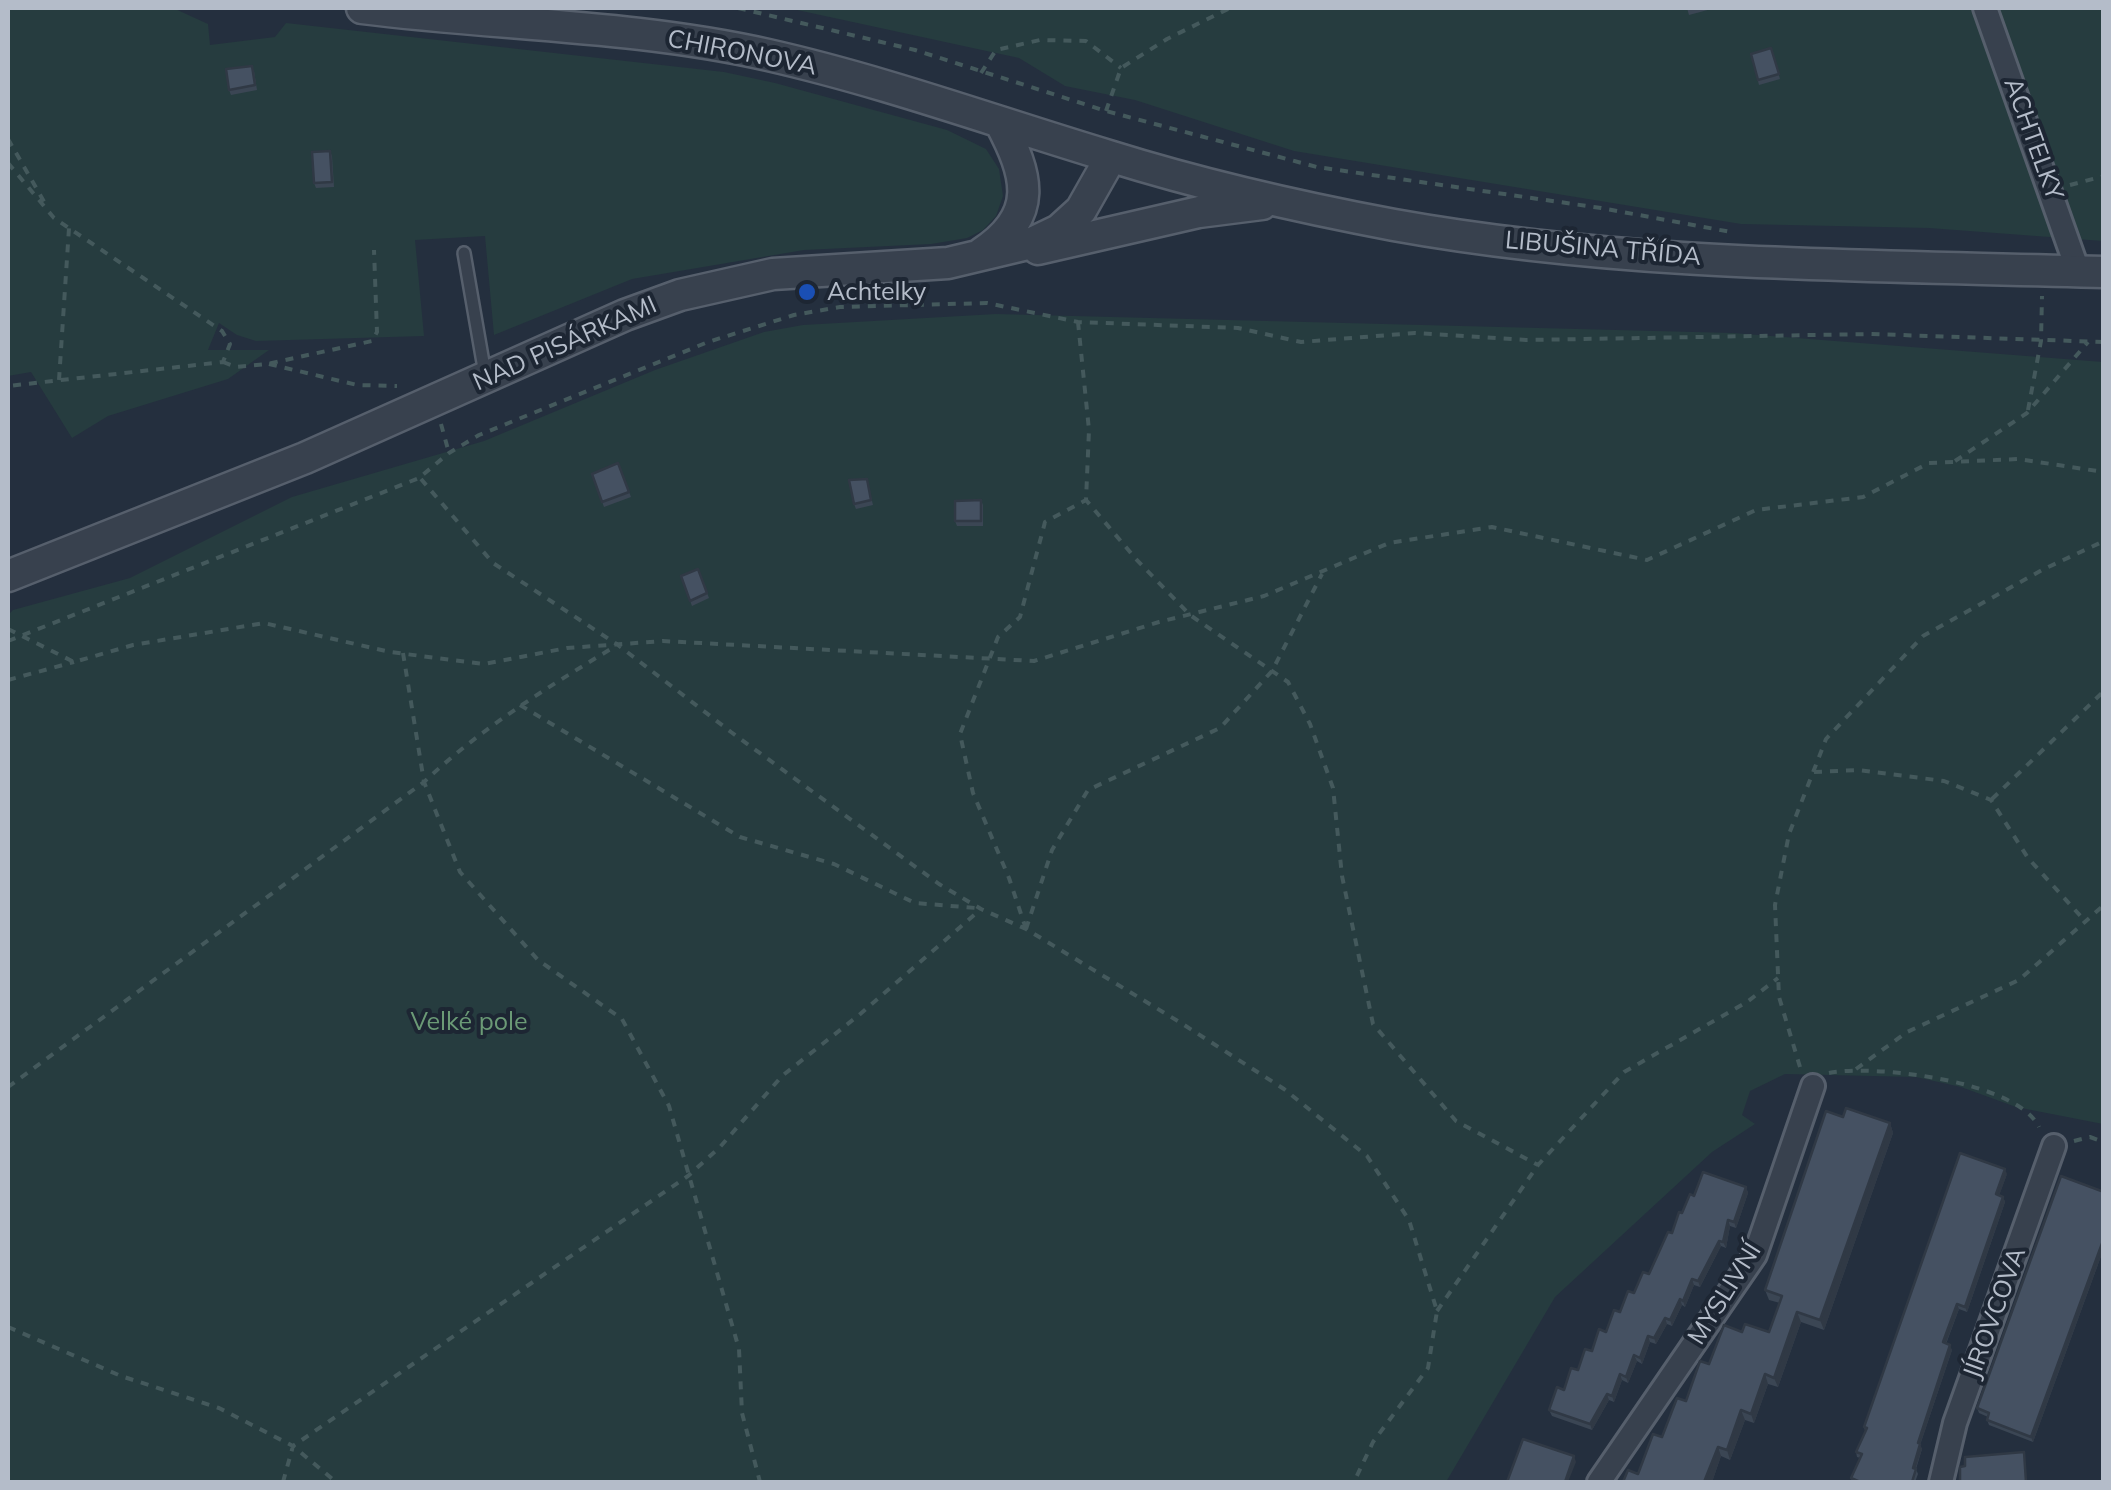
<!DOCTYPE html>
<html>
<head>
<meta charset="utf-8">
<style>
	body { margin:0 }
	#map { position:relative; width:2111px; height:1490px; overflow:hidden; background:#242f3e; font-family:Mulish,sans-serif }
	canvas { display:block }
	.frame { position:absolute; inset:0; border:10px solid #b4bcc9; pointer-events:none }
</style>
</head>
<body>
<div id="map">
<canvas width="2111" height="1490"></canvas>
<div class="frame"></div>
</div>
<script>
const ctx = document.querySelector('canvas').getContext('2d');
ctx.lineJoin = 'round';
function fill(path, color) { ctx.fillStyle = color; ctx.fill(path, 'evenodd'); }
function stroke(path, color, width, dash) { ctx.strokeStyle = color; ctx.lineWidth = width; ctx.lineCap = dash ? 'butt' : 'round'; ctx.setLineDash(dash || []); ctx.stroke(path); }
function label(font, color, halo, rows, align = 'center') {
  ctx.font = font + ' Mulish,sans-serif'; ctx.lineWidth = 8; ctx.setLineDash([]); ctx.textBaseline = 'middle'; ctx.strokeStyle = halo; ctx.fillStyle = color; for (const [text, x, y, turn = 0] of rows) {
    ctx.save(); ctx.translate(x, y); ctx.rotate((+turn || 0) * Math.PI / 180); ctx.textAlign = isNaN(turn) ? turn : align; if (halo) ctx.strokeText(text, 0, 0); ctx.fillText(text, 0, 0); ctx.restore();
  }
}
fill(new Path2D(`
	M8,8H173L208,24L210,45L275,37L286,23L724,72L775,83L947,130L986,149L999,169L1003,196L996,216L983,230L967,238L931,244L804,250L632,279L494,335L485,236L415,240L424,336L256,341L237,335L219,323L208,350H269L228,379L108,416L72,438L31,372L8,376Z
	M788,8H2103V241L1929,228L1741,224L1294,151L1135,100L1065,86L1019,58Z
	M996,314L1733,333L2103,362V1124L2016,1107L1961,1087L1916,1077L1785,1074L1750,1091L1742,1115L1755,1124L1712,1152L1555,1297L1446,1482H8V615L13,610L130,578L292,497L484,441L655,370L764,332L803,325Z`), '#263c3f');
const service = new Path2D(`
	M464,253L485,374`);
const minor = new Path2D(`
	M1985,8L2078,271
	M1599,1482L1755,1255L1813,1086
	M1941,1482L1955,1423L2054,1146`);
const tertiary = new Path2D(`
	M362,8C497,25 634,25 768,55C883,81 996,122 1109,156C1202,185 1298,207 1394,225C1627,267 1867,265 2104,272
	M1038,249L1199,212L1262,204
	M982,253C1040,215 1028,175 1000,122
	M8,576L305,458L625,315L680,295L773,274L948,263L1032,243L1059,230L1081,210L1111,157`);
stroke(service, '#565f6c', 16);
stroke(minor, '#565f6c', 28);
stroke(tertiary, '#565f6c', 35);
stroke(new Path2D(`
	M738,8L915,50L1106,111L1317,167L1601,208L1731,232
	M981,73L996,50L1040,40L1086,41L1121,68
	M1106,111L1121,68L1167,39L1230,8
	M8,139L46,205
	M8,163L54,218L222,331L230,344L223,362L8,386
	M2070,185L2104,176
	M1078,322L1089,430L1086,500L1136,559L1190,615L1288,682L1310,724L1333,788L1342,876L1373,1024L1456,1121L1538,1165
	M223,362L236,367L267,364L372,341L377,332L374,250
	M269,364L357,385L397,386
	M59,380L69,228
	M2028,410L2041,341L2042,296
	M441,424L449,453
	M1955,461L2027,413L2088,342
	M421,479L493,563L618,645L731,732L939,884L981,909L1026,929L1181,1023L1284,1089L1367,1156L1409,1220L1437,1311L1428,1368L1373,1442L1354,1482
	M8,629L74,662L133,645L264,623L390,652L484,664L567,648L663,641L1034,661L1159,622L1264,596L1389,543L1492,527L1647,560L1756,510L1863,497L1929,463L2018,459L2104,472
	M8,641L419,478L449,453L479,435L708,342L794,315L840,307L987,303L1078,322L1238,328L1301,342L1415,333L1526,340L1871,334L2104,342
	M403,653L424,782L460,872L538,960L622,1019L669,1106L739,1349L742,1413L760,1482
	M8,680L74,662
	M520,705L740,837L834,864L915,903L976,908
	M1814,772L1858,770L1944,781L1991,800L2028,858L2085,921
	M1992,799L2104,691
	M1026,929L1052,850L1088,790L1220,728L1272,671L1322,574
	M1026,929L1009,878L973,793L960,734L998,637L1020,617L1045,522L1086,500
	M1800,1067L1779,997L1775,905L1789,834L1826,739L1923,636L2042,570L2104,541
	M1856,1069L1907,1032L2019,980L2104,905
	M1829,1073C1874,1064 2017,1081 2039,1127
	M8,1087L424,782C481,728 548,687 614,647
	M2074,1141L2090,1137L2104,1142
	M1437,1311L1538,1165L1624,1072L1747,1002L1778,978
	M8,1327L121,1376L219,1408L293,1446L336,1482
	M283,1482L293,1446L688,1176L720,1147L782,1076L859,1015L981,909`), '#44595c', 4, [8, 8]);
stroke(service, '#38414e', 11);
stroke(minor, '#38414e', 22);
stroke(tertiary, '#38414e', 30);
fill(new Path2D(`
	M1687,8H1715L1689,15Z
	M1771,48L1780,79L1759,85L1751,54Z
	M254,71L257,90L231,95L229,90Z
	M330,151L332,156L334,187L316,188L314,183Z
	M618,463L631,497L604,507L592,474Z
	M868,484L873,505L856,509L854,504Z
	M981,500L983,505V526H957L955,521Z
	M698,569L709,598L692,606L681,576Z
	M1843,1117L1890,1123L1893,1133L1824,1330L1801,1322L1778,1387L1768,1384L1754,1423L1745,1420L1730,1460L1721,1456L1712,1482H1623L1638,1474L1709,1364L1742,1332H1769L1780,1303L1769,1300L1765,1290Z
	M2007,1174L1999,1195L2003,1197L2005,1202L1967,1312L1959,1309L1946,1344L1952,1350L1920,1445L1922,1449L1916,1469L1918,1474L1915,1482H1852L1851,1478L1860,1458L1857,1457L1856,1452L1865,1431L1864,1427Z
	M1746,1187L1748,1193L1736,1228L1730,1226L1726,1248L1721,1246L1700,1287L1694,1285L1685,1307L1682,1305L1672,1326L1667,1324L1656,1344L1650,1342L1642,1364L1637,1361L1628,1383L1622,1380L1614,1402L1609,1400L1592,1430L1552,1416L1549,1410L1649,1274L1694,1196Z
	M2104,1192V1248L2033,1442L1989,1425L1987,1420L1988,1417L1979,1413L1977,1408Z`), '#3b4654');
fill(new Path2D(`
	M1890,1123L1893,1133L1824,1330L1820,1320Z
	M2005,1169L2007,1174L1998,1199L1996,1194Z
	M1746,1187L1748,1193L1736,1228L1734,1222Z
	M2003,1197L2005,1202L1967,1312L1965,1307Z
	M1728,1220L1730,1226L1726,1248L1723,1242Z
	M2104,1238V1248L2033,1442L2031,1437Z
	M1719,1241L1721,1246L1700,1287L1698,1281Z
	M1692,1279L1694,1285L1685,1307L1683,1301Z
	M1680,1299L1682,1305L1672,1326L1670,1320Z
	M1957,1304L1959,1309L1944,1348L1943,1342Z
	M1797,1312L1801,1322L1778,1387L1774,1378Z
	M1665,1318L1667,1324L1656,1344L1654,1338Z
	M1648,1336L1650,1342L1642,1364L1640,1358Z
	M1950,1345L1952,1350L1920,1445L1922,1449L1914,1473L1913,1468L1918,1443Z
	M1634,1355L1637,1361L1628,1383L1626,1377Z
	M1620,1374L1622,1380L1614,1402L1612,1396Z
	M1765,1374L1768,1384L1754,1423L1751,1414Z
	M1607,1394L1609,1400L1592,1430L1590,1424Z
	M1741,1410L1745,1420L1730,1460L1727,1450Z
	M1718,1447L1721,1456L1712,1482H1704Z
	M1574,1456L1576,1462L1568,1482H1565Z`), '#303945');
const building = new Path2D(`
	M1771,48L1779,74L1758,80L1751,54Z
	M252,66L255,85L229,90L226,69Z
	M330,151L332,182L314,183L312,152Z
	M618,463L629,492L602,502L592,474Z
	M867,479L871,500L854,504L849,480Z
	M981,500V521H955V501Z
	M698,569L707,593L690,601L681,576Z
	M1846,1108L1890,1123L1820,1320L1797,1312L1774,1378L1765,1374L1751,1414L1741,1410L1727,1450L1718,1447L1704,1482H1623L1628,1470L1638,1474L1653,1434L1662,1437L1677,1398L1686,1401L1700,1361L1709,1364L1724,1325L1742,1332L1745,1324L1769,1332L1782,1296L1765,1290L1826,1111L1843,1117Z
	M1960,1153L2005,1169L1996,1194L2003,1197L1965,1307L1957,1304L1943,1342L1950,1345L1918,1443L1920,1444L1913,1468L1916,1469L1912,1482H1857L1858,1481L1851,1478L1862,1454L1856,1452L1867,1428L1864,1427Z
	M1703,1172L1746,1187L1734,1222L1728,1220L1723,1242L1719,1241L1698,1281L1692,1279L1683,1301L1680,1299L1670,1320L1665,1318L1654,1338L1648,1336L1640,1358L1634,1355L1626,1377L1620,1374L1612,1396L1607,1394L1590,1424L1549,1410L1557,1387L1564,1390L1571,1368L1578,1370L1585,1349L1592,1351L1599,1329L1606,1332L1614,1310L1620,1312L1628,1291L1634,1293L1643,1272L1649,1274L1668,1232L1672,1233L1679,1212L1682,1213L1690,1194L1694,1196Z
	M2061,1176L2104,1192V1238L2031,1437L1987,1420L1989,1413L1977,1408Z
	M1523,1439L1574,1456L1565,1482H1507Z
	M2024,1452L2026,1482H1960V1467L1965,1466V1457Z`);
fill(building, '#455162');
stroke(building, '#303945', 2.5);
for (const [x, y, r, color] of [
	[807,292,10,"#1a4fb4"]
]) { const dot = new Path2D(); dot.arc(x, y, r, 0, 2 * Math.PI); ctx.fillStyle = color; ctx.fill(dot); stroke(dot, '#1d2633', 4); }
label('25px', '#b4bcc9', '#1d2633', [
	["CHIRONOVA",742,53,11],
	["ACHTELKY",2033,139,70],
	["LIBUŠINA TŘÍDA",1603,249,5],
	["NAD PISÁRKAMI",565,344,-24],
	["MYSLIVNÍ",1725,1294,-58],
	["JÍROVCOVA",1995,1313,-70]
]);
label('25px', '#b4bcc9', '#1d2633', [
	["Achtelky",827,292]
], 'left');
label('25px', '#6b9a76', '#1d2633', [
	["Velké pole",469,1022]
]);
</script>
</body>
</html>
